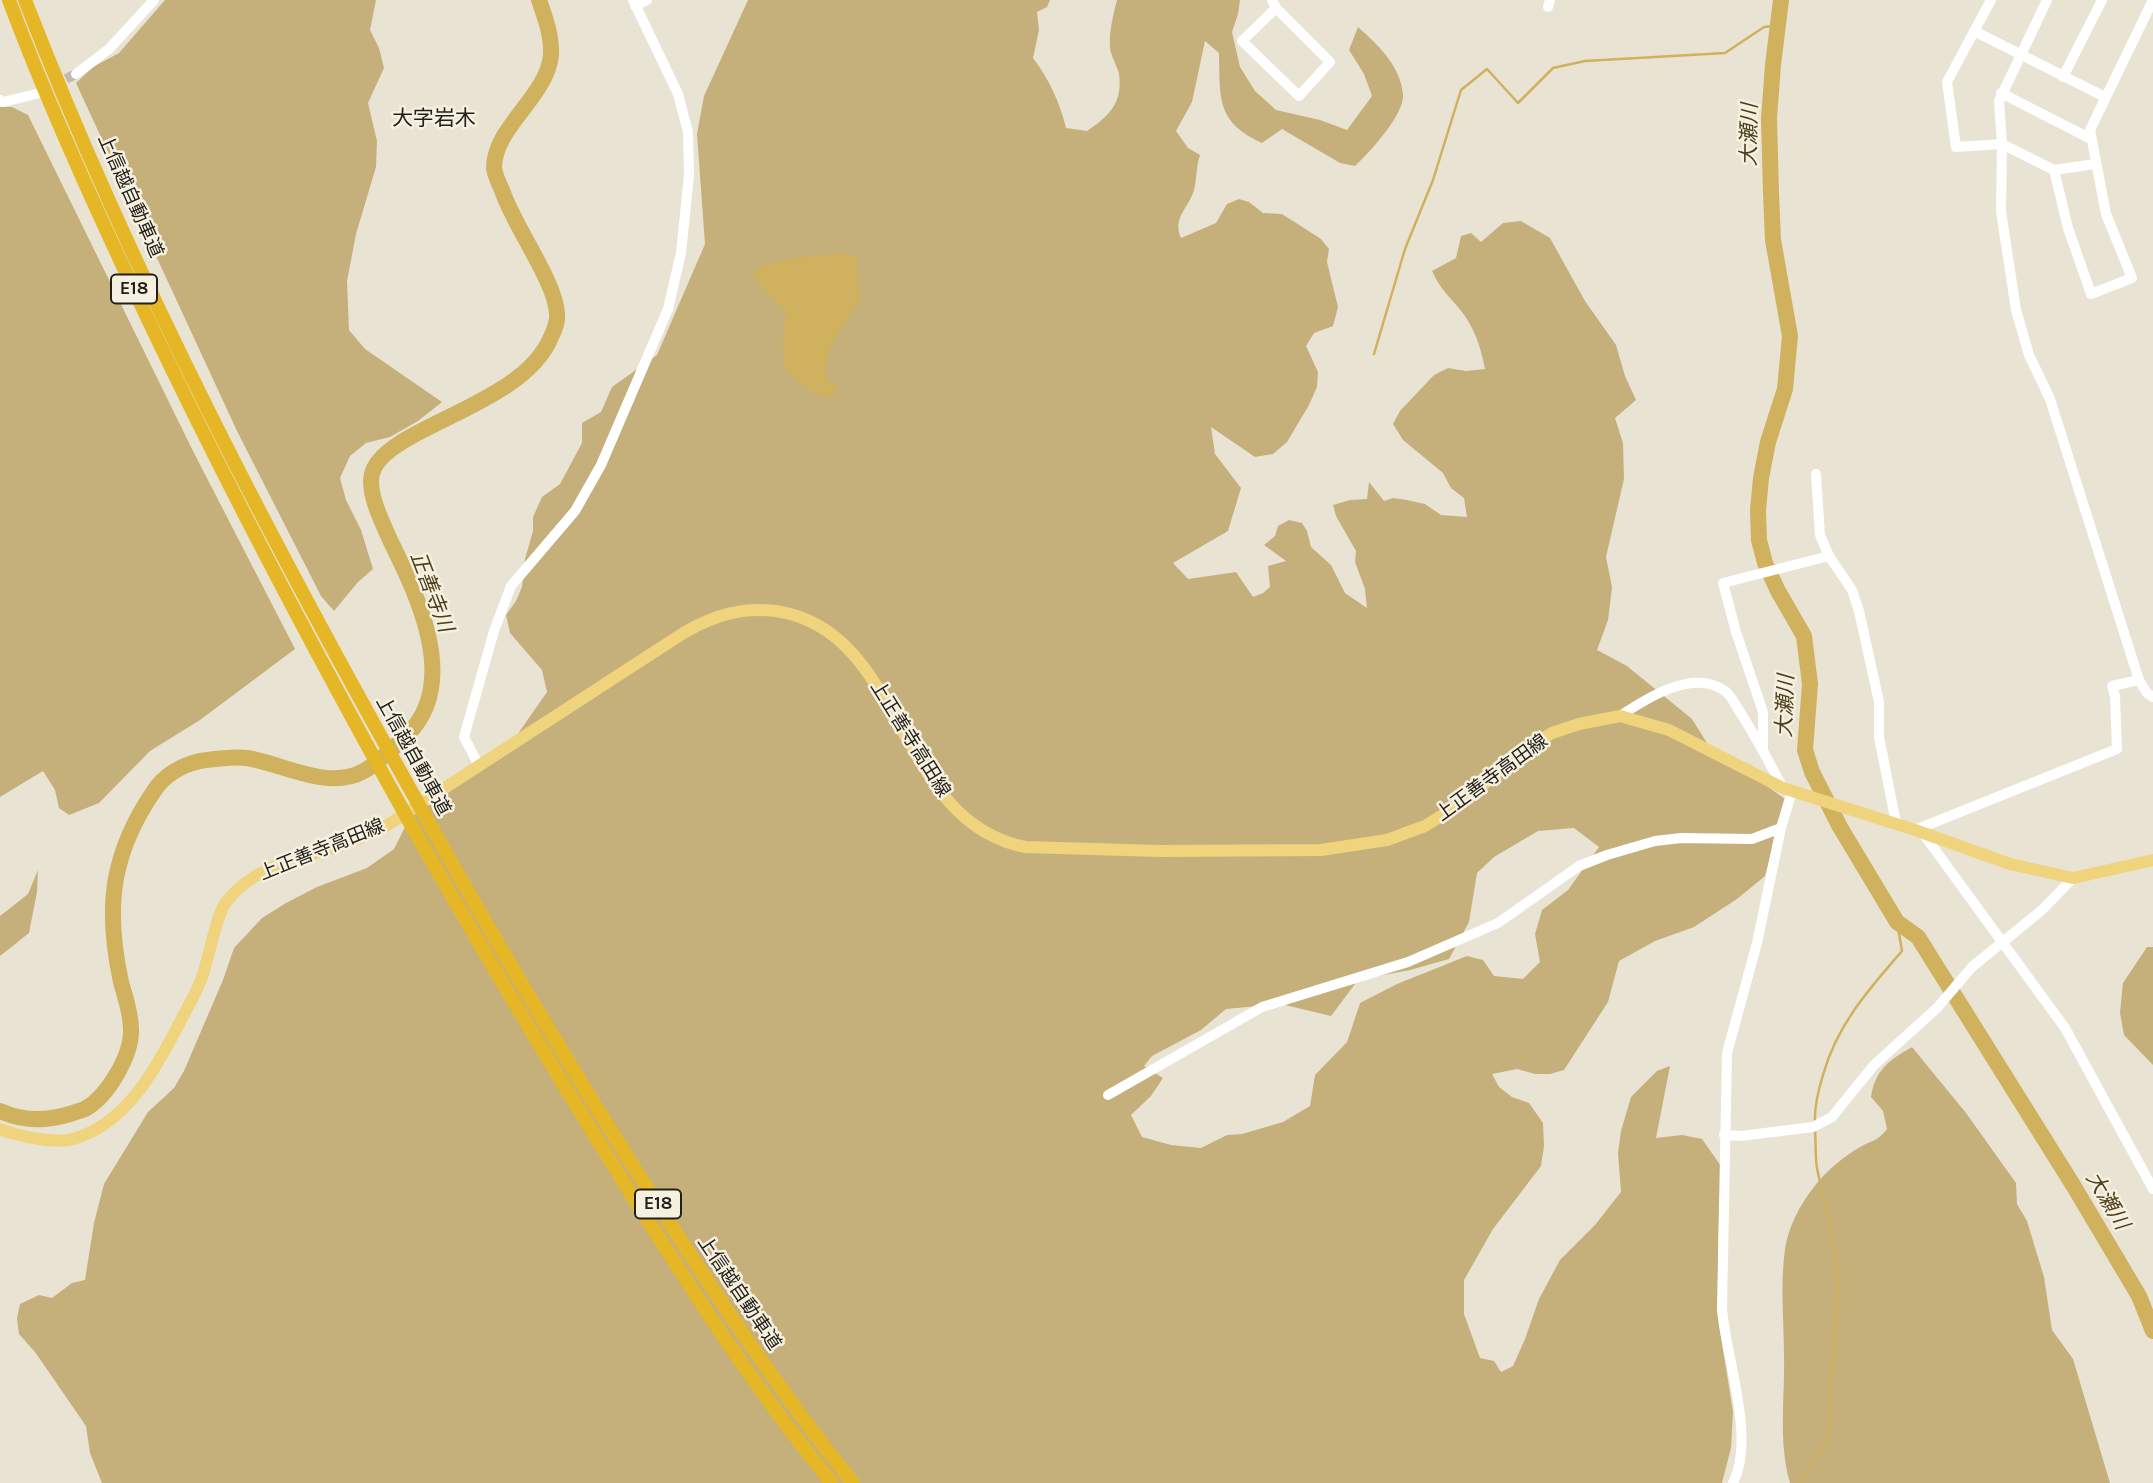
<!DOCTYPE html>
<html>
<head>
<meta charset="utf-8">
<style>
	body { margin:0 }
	canvas { display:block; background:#e9e3d4 }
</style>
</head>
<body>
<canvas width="2153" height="1483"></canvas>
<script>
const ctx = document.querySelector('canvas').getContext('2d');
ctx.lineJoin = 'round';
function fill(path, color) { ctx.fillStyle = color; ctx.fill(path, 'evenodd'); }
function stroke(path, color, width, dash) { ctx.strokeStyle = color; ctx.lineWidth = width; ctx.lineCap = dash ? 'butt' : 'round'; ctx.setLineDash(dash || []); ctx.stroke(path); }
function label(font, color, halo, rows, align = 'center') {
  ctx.font = font + ' Karla,"Noto Sans JP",sans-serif'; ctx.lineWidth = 5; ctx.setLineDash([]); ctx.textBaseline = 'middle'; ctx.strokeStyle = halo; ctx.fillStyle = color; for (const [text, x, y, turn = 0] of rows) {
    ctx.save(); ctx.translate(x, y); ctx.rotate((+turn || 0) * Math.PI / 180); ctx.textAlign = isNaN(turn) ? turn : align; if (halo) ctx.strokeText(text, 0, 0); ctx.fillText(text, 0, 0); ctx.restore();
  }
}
fill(new Path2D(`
	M165,0H376L370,30L379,48L384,68L368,103L377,141L376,167L356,234L347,281L349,330L365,349L442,402L418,421L390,437L366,443L350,456L340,478L346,500L361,530L373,569L358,582L334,611L321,596L237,431L76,83L93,67L119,53Z
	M748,0H1050L1047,7L1037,12L1039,30L1033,58C1049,79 1060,103 1066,128L1087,131C1109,116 1123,103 1119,74C1117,65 1111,57 1110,48C1109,31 1113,16 1117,0H1240L1238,14L1232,32L1240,67L1255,91L1276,110L1320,120L1347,130L1372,96L1364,74L1349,50L1358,27C1378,45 1400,65 1403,94C1405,114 1370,152 1355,166L1340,163L1282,129L1262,143C1216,122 1220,98 1219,53L1205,41L1192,102L1176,131L1188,148L1200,155C1196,167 1197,178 1194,190C1189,208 1172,217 1181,238L1216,223L1227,204L1239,199L1249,202L1263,213L1282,214L1321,239L1329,249L1327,262L1338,307L1333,326L1314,333L1306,346L1318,372L1317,387L1309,405L1287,442L1273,454L1255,457L1211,427L1215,454L1241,488L1228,531L1173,563L1188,579L1236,572L1253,597L1263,593L1270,587L1268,566L1286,561L1264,545L1275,536L1278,526L1289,520L1302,523L1307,531L1311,547L1331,565L1345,593L1367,608L1365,589L1355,562L1356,551L1336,516L1333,505L1350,500L1367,499L1369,482L1384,501L1393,498L1407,500L1425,504L1441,515L1467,517L1464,498L1451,488L1443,473L1403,440L1393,424L1400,411L1434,375L1448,368L1466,371L1485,369C1481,348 1475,329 1462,312C1450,297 1440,289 1432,271L1456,258L1461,236L1471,233L1481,242L1503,223L1521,221L1550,238L1585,301L1616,345L1625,376L1636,400L1615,418L1623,443L1624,479L1606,557L1612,587L1608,620L1597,650L1627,666L1692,719L1707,743L1785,799L1765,876L1737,899L1694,927L1655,941L1619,961L1608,1002L1564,1070L1550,1074H1535L1517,1069L1492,1074L1499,1087L1512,1097L1529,1103L1543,1123L1544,1146L1541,1166L1493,1229L1464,1280V1314L1480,1358L1494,1361L1501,1372L1513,1366L1525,1339L1539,1299L1560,1260L1595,1225L1621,1192L1618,1153L1621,1131L1631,1097L1657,1071L1670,1066L1656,1138L1682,1135L1702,1139L1721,1166L1718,1247L1719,1324L1733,1412L1731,1448L1722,1483H102L90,1453L86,1426L35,1352L19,1334L17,1318L20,1304L39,1295L52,1298L72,1283L85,1280L94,1223L104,1184L148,1112L174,1088L184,1071L223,980L234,948L262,918L286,903L317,887L367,868L394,849L410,817L517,735L547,692L542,670L510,633L506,615L516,601L522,587L525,559L533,531V517L542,497L560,484L582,443V423L601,412L612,387L657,355L705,244L697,134L704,96ZM1574,828L1599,847L1568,890L1542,910L1535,934L1540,962L1523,979L1494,976L1483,960L1467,956L1397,984L1360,1003L1347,1042L1315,1075L1310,1106L1283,1122L1242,1134L1227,1135L1201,1148L1171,1145L1142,1137L1131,1115L1151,1096L1163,1078L1144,1066L1152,1056L1201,1030L1226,1009L1281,1004L1331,1016L1358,980L1410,970L1449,959L1469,922L1477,873L1494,857L1538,831Z
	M0,107H12L28,115L193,451L295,649L200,720L150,751L99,803L69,815L59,808L55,790L43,771L0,797Z
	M38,870L37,892L29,933L0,956V916L28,894Z
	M2147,947H2153V1065L2124,1035L2120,1013L2123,983Z
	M1912,1047L1966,1113L2016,1183L2017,1204L2027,1221L2044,1277L2052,1330L2073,1359L2110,1483H1790C1778,1441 1785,1399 1784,1356C1784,1320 1780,1285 1785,1249C1788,1228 1800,1204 1814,1187C1826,1171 1845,1155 1862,1146C1875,1139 1876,1142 1887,1129L1883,1111L1871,1097C1875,1070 1889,1060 1912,1047Z`), '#c5b07c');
fill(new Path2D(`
	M841,253L857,257V280L861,300C844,327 821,346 827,380L835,384L837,391L827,398L805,388L784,368L783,340L786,313C777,299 762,290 753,275L756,269C781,257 813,256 841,253Z`), '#d0b15e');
stroke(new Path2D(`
	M1374,354L1405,249L1433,180L1461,90L1487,69L1518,103L1553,68L1585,61L1725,53L1764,27L1779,25
	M1815,1124C1814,1108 1818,1091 1823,1075C1837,1025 1868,990 1902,951L1897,922
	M1799,1483C1810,1465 1824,1451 1830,1430C1827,1374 1841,1319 1836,1263C1834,1231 1823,1200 1817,1168C1815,1156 1816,1143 1815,1131`), '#d0b15e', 2.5);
stroke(new Path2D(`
	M1781,0L1773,65L1769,118L1771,193L1773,240L1790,336L1785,389L1768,442L1761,478L1758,510L1759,540L1765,563L1778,591L1804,636L1810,684L1805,750L1812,772L1840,827L1897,922L1918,937L2073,1185L2139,1296L2153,1331
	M0,1111C22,1121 47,1121 70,1114C75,1112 80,1111 85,1109C108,1096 132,1055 131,1029C131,1013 125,997 121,982C114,950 110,911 116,878C122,847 136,817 154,791C164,775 182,765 200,761C215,759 232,756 247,758C284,764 328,791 364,771C377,764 396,745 407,735C460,683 418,597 391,542C383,524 367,493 372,474C383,427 523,407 551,337C554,331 558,320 557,314C556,282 513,225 502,190C499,184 495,174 494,168C494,127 547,97 551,55C552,36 545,17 539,0`), '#d0b15e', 16);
stroke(new Path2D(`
	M39,92L76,74`), '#c1bcaf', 10, [10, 5]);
stroke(new Path2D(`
	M1272,0L1276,8L1330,62L1299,96L1242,41L1276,8
	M1991,0L1947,82L1956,147L2002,144L2054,170L2095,164
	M2047,0L1999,101L2002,144L2001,211L2016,310L2029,355L2050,399L2139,680L2147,693L2153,697
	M635,6L647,0
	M1548,7L1550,0
	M1974,31L2105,97
	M76,74L109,49L154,0
	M2063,77L2102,0
	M2001,93L2091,139
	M0,100L3,102L36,94
	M2054,170L2068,228L2091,294L2132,278L2106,214L2090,130L2153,0
	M1816,474L1820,535L1829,556L1852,590L1859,611L1879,702V737L1896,823
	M1620,716C1647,698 1693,668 1725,691C1731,695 1736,706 1740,712C1756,737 1769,762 1783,788
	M1763,747V712L1736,632L1723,583L1829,556
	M478,764L464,737L494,631L511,586L575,511L601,465L668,309L681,253L689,175L688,132L678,94L633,0
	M1915,830L2117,749L2115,696L2112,686L2139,680
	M1922,832L2065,1028L2153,1189
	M1108,1095L1262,1007L1408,962L1498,923L1579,866L1607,855L1655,841L1681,838L1752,839L1781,828
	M1724,1135L1741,1136L1813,1127L1832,1117L1874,1065L1937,1008L1972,967L2042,910L2073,878
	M1733,1483C1756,1438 1726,1359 1722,1309L1727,1053L1757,943L1781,828L1792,791`), '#fff', 10);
stroke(new Path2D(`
	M0,1129C16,1136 57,1144 73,1139C127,1124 157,1067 181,1020C188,1006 197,992 202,977C209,958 216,915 226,902C254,867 289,861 328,850C347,844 365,836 383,828L685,632C715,615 742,607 776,611C906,630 894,821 1025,847L1161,851L1321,850L1387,840L1425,826L1457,806L1526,749L1552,733L1579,724L1620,716L1669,730L1783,788L1915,830L2010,864L2073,878L2153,860`), '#efd47d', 12);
stroke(new Path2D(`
	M9,0C49,107 96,210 145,313C227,486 316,654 409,821C478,943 549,1062 623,1181C688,1284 754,1388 832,1483
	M25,0C134,282 280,558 428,821C495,941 565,1058 638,1174C706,1280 774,1385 853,1483`), '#e5b727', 14);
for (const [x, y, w] of [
	[134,289,46],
	[658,1204,46]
]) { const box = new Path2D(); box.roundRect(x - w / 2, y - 14.5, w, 29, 5); ctx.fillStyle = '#f6f0e1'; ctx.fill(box); stroke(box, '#22201a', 2); }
label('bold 18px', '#22201a', null, [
	["E18",134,289],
	["E18",658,1204]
]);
label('19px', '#22201a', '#f6f0e1', [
	["上信越自動車道",130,196,66],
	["上正善寺高田線",910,739,58],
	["上信越自動車道",413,756,61],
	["上正善寺高田線",1492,778,-36],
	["上正善寺高田線",322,850,-22],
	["上信越自動車道",739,1293,56]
]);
label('21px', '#22201a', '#f6f0e1', [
	["大字岩木",434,119]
]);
label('italic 21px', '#4e401c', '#f6f0e1', [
	["大瀬川",1750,135,-89],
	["正善寺川",431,592,69],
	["大瀬川",1786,706,-88],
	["大瀬川",2107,1201,59]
]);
</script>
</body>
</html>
